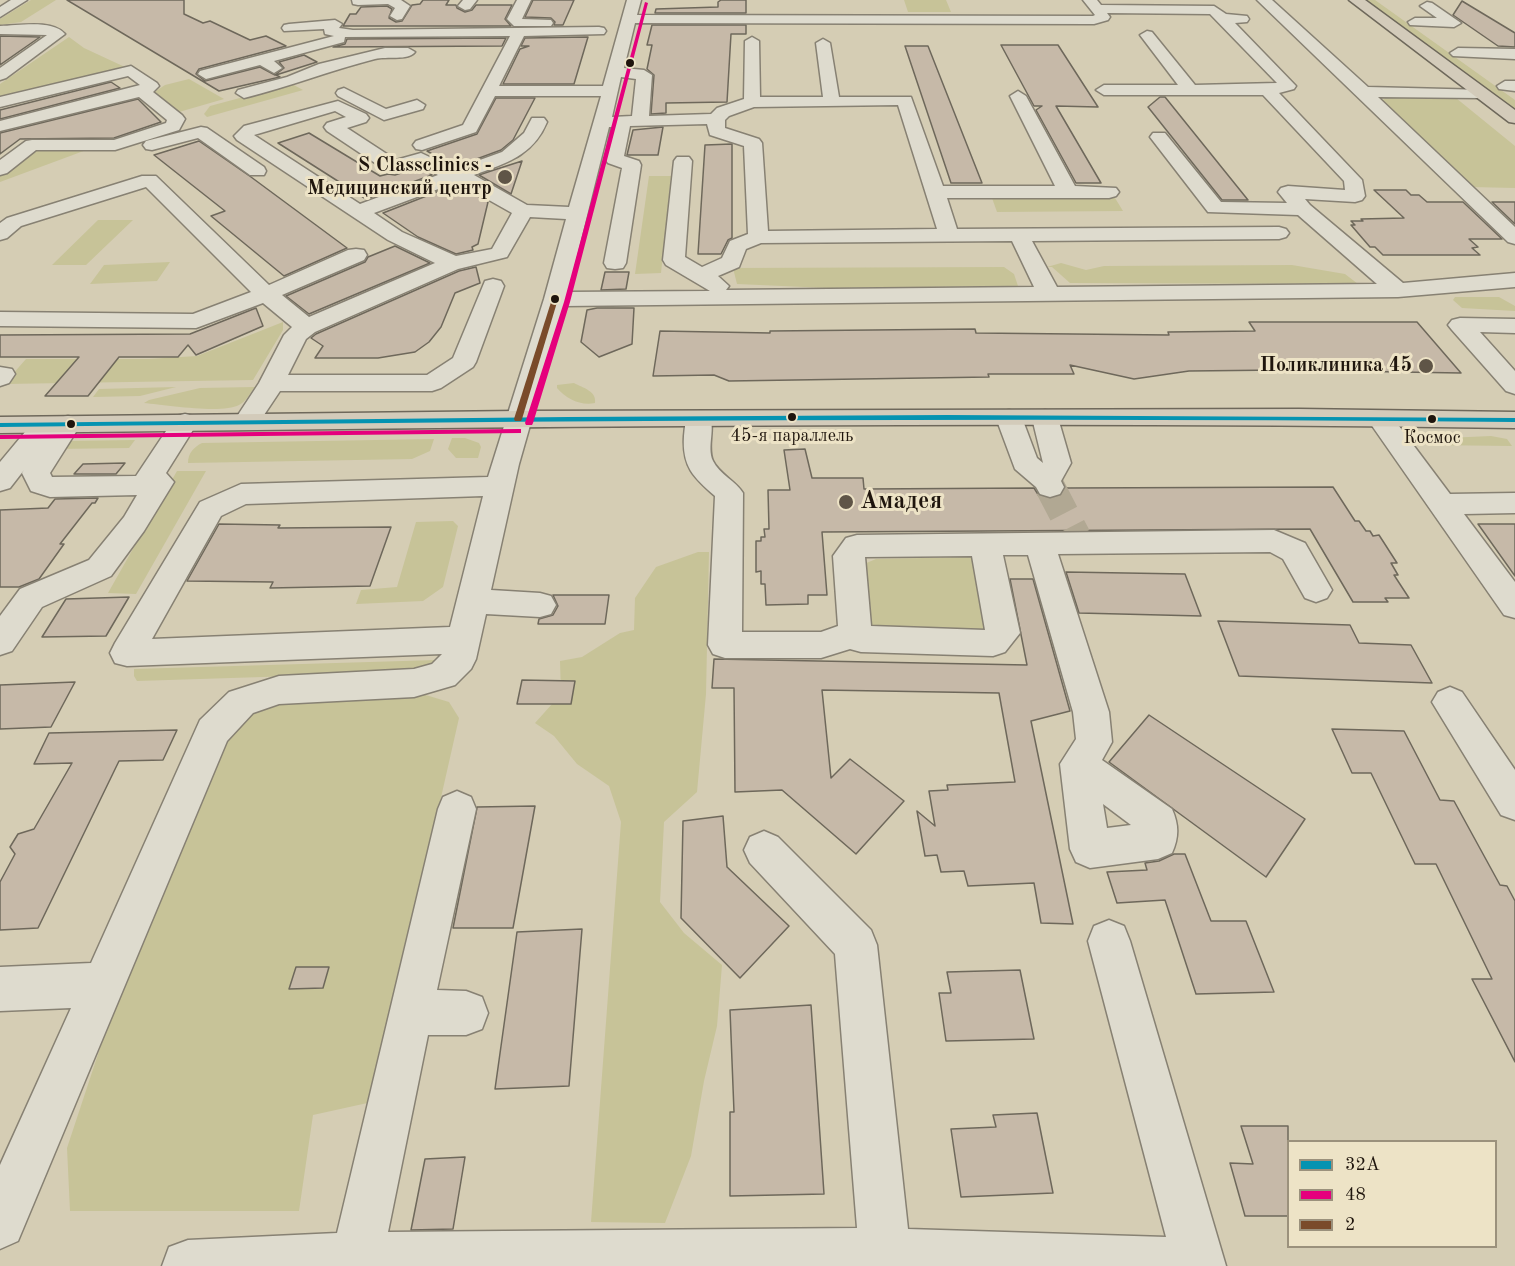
<!DOCTYPE html>
<html>
<head>
<meta charset="utf-8">
<style>
	body { margin:0 }
	#map { position:relative; width:1515px; height:1266px; overflow:hidden; background:#d5cdb4; font-family:"Old Standard TT",serif }
	canvas { display:block }
	.legend { position:absolute; left:1287px; top:1140px; width:210px; height:108px; box-sizing:border-box; background:#ede3c6; border:2px solid #9b917c; margin:0; padding:8px 10px; list-style:none; font-size:18px; color:#1f150d }
	.legend li { display:flex; align-items:center; gap:12px; height:30px }
	.legend b { width:30px; border:2px solid #9b917c }
</style>
</head>
<body>
<div id="map">
<canvas width="1515" height="1266"></canvas>
<ul class="legend">
<li><b style="height:8px;background:#0593b1"></b>32A</li>
<li><b style="height:8px;background:#e5007d"></b>48</li>
<li><b style="height:8px;background:#7a4b2a"></b>2</li>
</ul>
</div>
<script>
const ctx = document.querySelector('canvas').getContext('2d');
ctx.lineJoin = 'round';
function fill(path, color) { ctx.fillStyle = color; ctx.fill(path, 'evenodd'); }
function stroke(path, color, width, dash) { ctx.strokeStyle = color; ctx.lineWidth = width; ctx.lineCap = dash ? 'butt' : 'round'; ctx.setLineDash(dash || []); ctx.stroke(path); }
function label(font, color, halo, rows, align = 'center') {
  ctx.font = font + ' "Old Standard TT",serif'; ctx.lineWidth = 6; ctx.setLineDash([]); ctx.textBaseline = 'middle'; ctx.strokeStyle = halo; ctx.fillStyle = color; for (const [text, x, y, turn = 0] of rows) {
    ctx.save(); ctx.translate(x, y); ctx.rotate((+turn || 0) * Math.PI / 180); ctx.textAlign = isNaN(turn) ? turn : align; if (halo) ctx.strokeText(text, 0, 0); ctx.fillText(text, 0, 0); ctx.restore();
  }
}
fill(new Path2D(`
	M31,0H56L21,22L0,25V19Z
	M904,0H946L951,12H908Z
	M1363,0H1375L1515,100V110Z
	M69,37L84,48L127,68L0,99V84Z
	M189,79L224,99L179,112L153,93L165,85Z
	M292,84L303,90L207,117L204,114L210,106Z
	M1387,97L1456,98L1515,146V188L1471,187L1381,101Z
	M44,149H89L0,182V175L32,152Z
	M649,176H671L661,273L635,274Z
	M992,198H1115L1123,211L997,212Z
	M98,220H133L86,265H52Z
	M170,262L157,281L90,284L104,265Z
	M1061,263L1086,270L1104,266L1292,265L1345,274L1358,284L1070,283L1052,267H1047Z
	M1004,267L1014,274L1018,286L827,288L737,284L733,268Z
	M1455,297H1499L1515,306V311L1462,308L1453,300Z
	M283,322V330L253,380L4,384L26,359H149L197,356Z
	M574,383C583,388 597,391 595,403C581,406 566,399 557,388V385Z
	M176,387L140,396L93,397L99,389Z
	M255,387C250,393 246,402 239,405C222,414 166,405 144,403L149,400L200,388Z
	M1491,436L1507,439L1512,446L1427,445L1423,442L1424,439Z
	M452,438H465L479,443L481,447L478,458H456L448,449Z
	M434,439L430,451L412,459L188,463C188,453 194,447 202,443Z
	M135,440L129,448L55,449L67,441Z
	M177,471H206L136,594L108,593Z
	M453,521L458,526L443,587L423,601L356,604L361,590L397,587L416,522Z
	M698,552H709L706,694L697,792L664,822L660,902L684,933L722,965L717,1026L704,1081L691,1156L665,1223L591,1222L621,822L609,786L577,764L554,736L535,723L561,694L560,661L582,657L620,633L634,630L635,598L656,567Z
	M972,557L983,562L989,637L868,628L864,564L876,559Z
	M437,660L429,669L420,672L137,681L134,676V669Z
	M419,693L449,702L459,718L372,1102L313,1115L299,1211H70L67,1148L107,1027L231,734L246,717L273,701Z`), '#c7c398');
const building = new Path2D(`
	M67,0H184V14L203,23L210,21L250,40L266,36L286,46L199,69L196,74L205,81L260,67L275,75L284,68L279,62L304,55L317,62L276,75L280,77L219,91Z
	M423,0H449L446,5H456L457,8L465,12L472,10L476,5H512L505,19L511,26H343L350,14H356L361,7L387,6L392,9L389,18L396,22L402,21L412,5L420,4Z
	M533,0H574L563,25H554L555,22L551,18L525,17Z
	M721,0H746V13H655L656,9L718,7V2Z
	M1462,1L1515,33V47L1498,46L1453,15Z
	M652,25H746V34H731L727,102L666,103V113L651,114L654,75L647,69L652,45H647Z
	M0,36L40,37L0,65Z
	M588,37L574,84H503L520,49L529,46H521L525,38Z
	M506,38L502,46L333,47L345,44L347,39Z
	M1001,45H1058L1098,107L1056,106L1101,183H1076L1036,110L1042,106H1034Z
	M905,46H928L982,183H951Z
	M111,82L120,88L0,119V110Z
	M1160,97H1165L1248,200H1222L1148,107Z
	M496,98H535L513,140L501,150L455,167L427,151L477,134Z
	M138,99L161,122L114,138L20,139L0,154V133Z
	M663,127L658,155H627L633,130Z
	M309,133L380,176L388,174L395,175L419,167L432,175L366,199L278,143Z
	M199,141L251,177L347,248L284,276L211,216L225,211L154,155Z
	M732,144V238L728,240L721,254H698L705,145Z
	M522,161L511,194L479,175L497,169Z
	M457,184L488,202L478,244L472,247L473,250L456,254L418,237L383,213Z
	M1374,190H1406L1411,195H1419L1427,202H1463L1502,239H1469L1478,247L1472,248L1480,255H1383L1375,247H1370L1351,225H1355L1351,221H1363L1361,219L1404,218Z
	M1492,202H1515V224Z
	M395,246L430,263L309,314L286,296L365,262L368,257Z
	M476,267L480,283L455,293L441,327L429,342L415,352L378,358H315L323,346L311,338L316,334L459,271Z
	M605,272H629L626,289L601,290Z
	M256,308L263,326L196,355L188,345L178,357H119L88,396H45L79,357H0V335L190,334Z
	M597,308H634L632,344L599,357L581,342L587,310Z
	M1249,322H1417L1461,373L1280,370L1189,371L1134,379L1070,365L1074,374H988L989,377L729,381L714,375L653,376L660,331L770,333V331L975,329L976,333L1169,335L1168,332L1255,331Z
	M805,449L812,478H863L864,489L1034,488L1039,496L1051,499L1061,496L1066,488L1333,487L1355,521H1359L1366,531H1370L1373,536L1379,535L1397,563H1391L1398,575H1394L1409,598H1385L1388,602H1353L1310,529L822,532L827,595H808V604L766,605L765,584H761V571L756,572V541H761V537H765L764,529H769L768,490H790L784,450Z
	M125,463L116,474H74L83,464Z
	M98,498L95,503H92L60,544H64L39,579L19,587H0V510L48,508L55,499Z
	M219,524L280,525L278,528L391,527L370,586L270,588L273,582L187,581Z
	M1478,524H1515V576Z
	M1066,572L1185,574L1201,616L1079,613Z
	M1010,579H1033L1070,711L1031,721L1073,924L1041,923L1034,883L968,886L964,871L941,872L937,855L925,856L917,811L935,826L929,791L948,790L947,785L1015,782L999,693L822,690L831,778L850,759L904,801L856,854L782,790L735,792L734,688H712L714,659L1027,665Z
	M553,595H609L605,624H538L539,619L553,615L558,606Z
	M129,597L106,636L42,637L66,599Z
	M1218,621L1350,625L1359,643L1411,645L1432,683L1239,676Z
	M522,680L575,681L571,704H517Z
	M75,682L51,727L0,729V685Z
	M1149,715L1305,819L1266,877L1109,762Z
	M1332,729L1404,731L1440,800L1454,801L1500,885L1507,886L1515,901V1062L1472,979H1492L1436,864H1415L1371,773H1352Z
	M177,730L163,760L119,761L38,928L0,930V882L15,854L10,847L18,834L34,829L72,763L34,764L49,733Z
	M535,806L513,928H453L477,807Z
	M723,816L727,867L789,926L740,978L681,918L683,821Z
	M1174,854H1185L1211,921H1246L1274,992L1196,994L1165,900L1117,903L1107,872L1147,870L1145,863L1159,861Z
	M582,929L569,1086L495,1089L517,932Z
	M296,967H329L323,988L289,989Z
	M1020,970L1034,1039L946,1041L939,993H951L947,972Z
	M811,1005L824,1194L730,1196V1112H734L730,1010Z
	M1037,1113L1053,1193L961,1197L951,1129L996,1127L993,1115Z
	M1241,1126H1288V1216H1245L1230,1163L1253,1164Z
	M465,1157L453,1229L411,1230L425,1159Z`);
fill(building, '#c6b9a8');
stroke(building, '#6e685b', 1.5);
stroke(new Path2D(`
	M1050,487L1076,537`), '#b1a893', 30, [30, 15]);
const minor = new Path2D(`
	M11,0H27L0,17V7Z
	M352,0H401L410,6L402,19L397,20L390,16L395,8L388,4L358,5L353,4Z
	M463,0H477L470,9L465,10L458,6Z
	M517,0H531L522,19L551,20L553,23L551,26H514L507,19Z
	M627,0H641L637,15L1093,16L1095,15L1083,0H1097L1101,5L1214,6L1226,14L1247,16L1249,19L1247,22L1235,23L1296,86L1294,89L1279,93L1362,180L1365,196L1362,200L1355,202L1305,199L1310,205L1403,283L1515,273V287L1398,297L564,306L519,464L491,590L540,593L551,596L556,605L551,614L540,617L486,614L476,659L471,669L455,685L414,697L279,704L253,713L227,741L18,1241L0,1249V1165L71,1008L0,1011V967L91,963L200,720L229,692L279,676L414,669L432,664L442,654L127,666L115,663L110,653L115,643L200,502L241,484L488,477L544,299L566,219L530,217L507,257L458,269L315,332L306,339L288,375H427L453,358L485,281L493,279L501,281L504,286L476,362L473,367L441,388L432,391H280L256,427L247,429L238,427L234,421L259,383L284,335L292,327L263,303L196,328L0,326V312L193,314L251,292L146,187L21,226L7,238L0,240V223L7,218L142,176H156L269,285L348,250L356,249L364,250L367,255L364,260L282,295L309,317L435,263L388,240L237,140L234,136L244,126L338,101L366,114L369,118L366,122L347,128L396,160L421,153L455,169L502,152L524,133L532,118H544L547,122C533,156 506,163 474,175L527,205L569,207L601,96H495L476,132L422,150L416,149L413,145L416,141L463,125L510,36L345,37L344,42L274,61L282,68L274,73L260,65L206,79L198,74L200,71L334,36L325,34L324,29L284,31L282,28L284,25L289,24L335,20L342,24L339,28L353,30L599,27L604,28L606,31L604,34L524,36L499,86H603ZM1107,13L1210,14L1277,83L1195,85L1152,32L1147,31L1140,35L1178,85H1104L1096,90L1104,95H1263L1344,181L1345,190L1288,186L1281,188L1278,192L1287,203L1221,202L1165,133H1153L1150,137L1208,212L1298,215L1377,284L1057,287L1032,241L1279,239L1286,237L1289,233L1286,229L1279,227L957,229L947,198H1109L1116,196L1119,192L1116,188L1075,186L1026,96L1018,91L1010,96L1055,186H943L911,97H839L830,43L823,39L816,43L823,97H760L759,41L752,37L745,41L744,99L717,108L711,114L649,116L652,75L644,70L624,68L635,23L1094,24L1108,20L1110,17ZM621,77L636,79L632,116L612,117ZM898,105L937,229L768,231L762,143L759,139L725,128V120L729,116L754,107ZM335,111L346,117L327,123L324,127L327,131L387,171L394,173L419,165L438,175L360,204L254,135ZM707,124L710,135L744,146L748,234L730,241L722,258L702,267L685,257L692,161L689,157H677L674,161L663,260L666,265L710,291L568,292L609,127H612L605,159L608,163L622,168L604,263L607,268L615,269L623,268L626,263L641,165L639,161L624,156L630,126ZM457,182L512,213L492,249L456,256L402,232L374,213ZM1012,241L1034,287L726,290L729,286L718,276L739,267L746,249L761,243ZM483,496L450,627L152,639L221,516L246,504Z
	M1257,0H1272L1368,87L1486,90L1488,93L1480,98L1378,97L1515,227V244L1508,242Z
	M1427,2L1432,3L1461,23L1454,27L1410,25L1408,22L1415,18H1437L1420,6Z
	M0,26C18,26 52,19 65,34L6,78L0,80V68L47,35L0,34Z
	M385,48H408L415,52C408,61 387,56 375,59C331,70 289,87 244,98L236,93L238,90L287,77L319,64Z
	M1458,48L1515,49V59L1453,56L1450,53Z
	M131,66L157,83L159,86L153,92L182,115L185,119L179,130L115,150H36L7,173L0,175V160L26,141L32,140H114L166,123L167,120L139,97L0,131V121L140,85L128,76L0,107V97Z
	M1505,81H1515V91L1499,89L1497,86Z
	M344,88L386,109L417,100L425,105L423,109L384,120L338,96L336,93L338,90Z
	M201,127L207,128L264,167L266,171L264,175H250L198,138L152,150L146,149L143,145L146,141Z
	M1460,318L1515,319V333L1480,332L1515,371V394L1506,391L1452,330L1448,325L1452,320Z
	M0,367L12,369L15,374L9,383L0,386Z
	M1009,410L1018,412L1022,418L1037,458L1043,463L1032,418L1036,412L1045,410L1054,412L1058,418L1071,463L1061,481L1064,487L1060,494L1050,497L1040,494L1036,487L1015,469L996,418L1000,412Z
	M699,411L708,413C717,427 706,446 713,461C719,474 736,481 743,493L742,632H821L838,626L833,556L846,538L857,535L1274,530L1305,543L1332,590L1327,598L1316,602L1305,598L1283,559L1270,552L1058,554L1109,712L1112,742L1102,760L1172,809C1179,825 1179,837 1172,853L1158,859L1090,868L1076,862L1070,849L1060,764L1076,739L1073,712L1028,555H1003L1020,633L1005,652L993,656L861,652L850,649L821,658H725L713,654L708,645L715,496C693,477 682,466 684,436C685,427 685,420 690,413ZM972,556L985,630L871,626L865,557ZM1103,804L1131,825L1107,828Z
	M1381,412L1390,414L1450,494L1515,493V513L1464,514L1515,582V618L1504,615L1368,420L1372,414Z
	M185,414L194,416L198,422L166,473L174,482L144,531L111,576L42,607L12,651L0,655V616L20,589L89,560L124,517L137,495L50,497L31,491L22,473L24,470L10,488L0,491V462L35,420L44,418L53,420L55,423L59,418L68,416L77,418L81,424L50,473L52,477L136,476L176,416Z
	M1450,687L1462,692L1515,770V820L1501,815L1432,702L1438,692Z
	M457,791L471,797L476,809L437,990L466,991L482,997L488,1013L482,1029L466,1035H428L388,1232L857,1228L835,954L750,863L744,850L750,837L764,831L778,837L871,930L877,945L908,1229L1166,1237L1088,941L1094,926L1109,920L1124,926L1130,941L1226,1266H162L169,1247L188,1240L337,1233L438,809L443,797Z`);
const major = new Path2D(`
	M1349,0H1365L1515,110V123L1509,122Z
	M1299,409L1515,412V428C1010,421 505,427 0,433V417L518,411Z`);
stroke(minor, '#878173', 3);
stroke(major, '#6e685b', 3);
fill(minor, '#dedbce');
fill(major, '#d3cbba');
fill(new Path2D(`
	M947,415L1515,418V422C1010,417 505,421 0,427V423L568,417Z`), '#0593b1');
fill(new Path2D(`
	M645,2L648,3L570,302L533,423L532,425H526L525,423L564,302Z
	M518,429H521V433L0,439V435Z`), '#e5007d');
fill(new Path2D(`
	M555,297L558,299L522,419L521,421H515L514,419L552,299Z`), '#7a4b2a');
for (const [x, y, r, color] of [
	[630,63,5,"#1f150d"],
	[505,177,8,"#5f5547"],
	[555,299,5,"#1f150d"],
	[1426,366,8,"#5f5547"],
	[792,417,5,"#1f150d"],
	[1432,419,5,"#1f150d"],
	[71,424,5,"#1f150d"],
	[846,502,8,"#5f5547"]
]) { const dot = new Path2D(); dot.arc(x, y, r, 0, 2 * Math.PI); ctx.fillStyle = color; ctx.fill(dot); stroke(dot, '#ede3c6', 2); }
label('18px', '#1f150d', '#ede3c6', [
	["45-я параллель",792,436],
	["Космос",1432,438]
]);
label('bold 20px', '#1f150d', '#ede3c6', [
	["S Classclinics -",492,166],
	["Медицинский центр",492,189],
	["Поликлиника 45",1412,366]
], 'right');
label('bold 24px', '#1f150d', '#ede3c6', [
	["Амадея",860,502]
], 'left');
</script>
</body>
</html>
